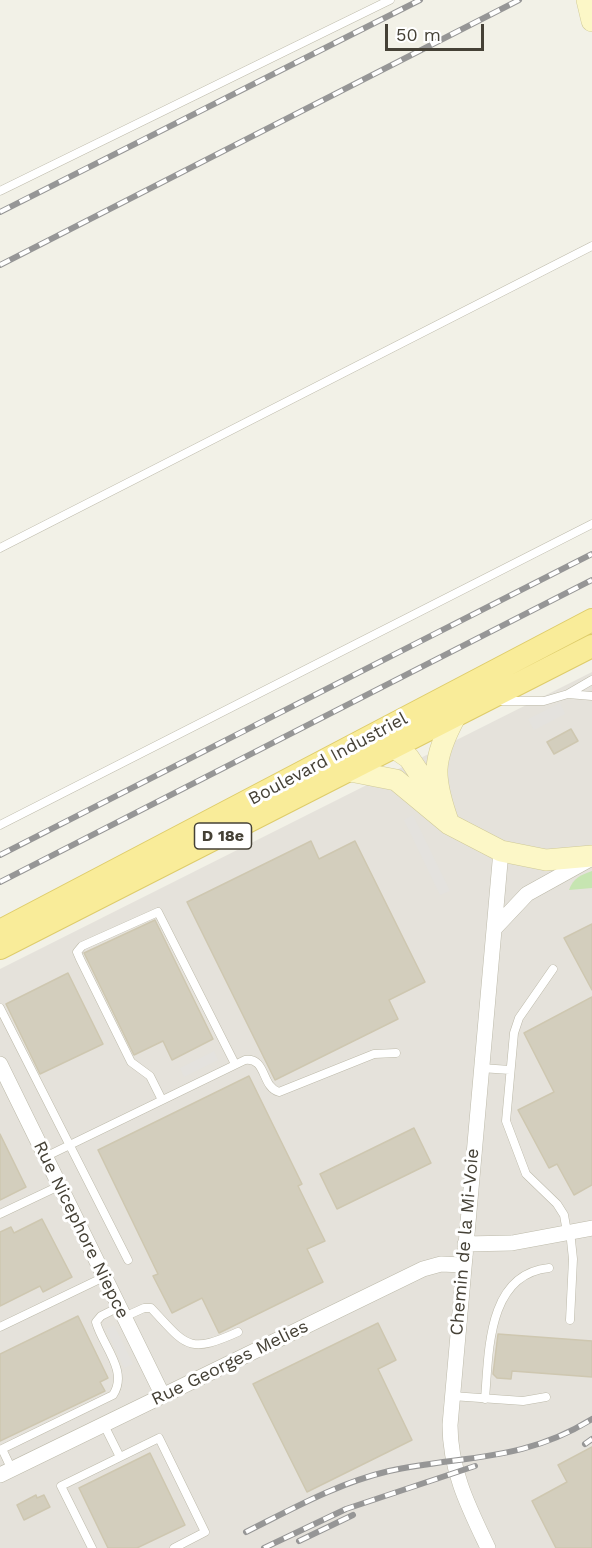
<!DOCTYPE html>
<html>
<head>
<meta charset="utf-8">
<style>
	body { margin:0 }
	#map { position:relative; width:592px; height:1548px; overflow:hidden; background:#f2f1e7; font-family:"Work Sans",sans-serif }
	canvas { display:block }
	.scale { position:absolute; left:385px; top:24px; width:99px; height:27px; box-sizing:border-box; border:3px solid #454136; border-top:0; padding-left:8px; font-size:18px; line-height:21px; white-space:nowrap; color:#454136; -webkit-text-stroke:4px #fff; paint-order:stroke }
</style>
</head>
<body>
<div id="map">
<canvas width="592" height="1548"></canvas>
<div class="scale">50 m</div>
</div>
<script>
const ctx = document.querySelector('canvas').getContext('2d');
ctx.lineJoin = 'round';
function fill(path, color) { ctx.fillStyle = color; ctx.fill(path, 'evenodd'); }
function stroke(path, color, width, dash) { ctx.strokeStyle = color; ctx.lineWidth = width; ctx.lineCap = dash ? 'butt' : 'round'; ctx.setLineDash(dash || []); ctx.stroke(path); }
function label(font, color, halo, rows, align = 'center') {
  ctx.font = font + ' "Work Sans",sans-serif'; ctx.lineWidth = 6; ctx.setLineDash([]); ctx.textBaseline = 'middle'; ctx.strokeStyle = halo; ctx.fillStyle = color; for (const [text, x, y, turn = 0] of rows) {
    ctx.save(); ctx.translate(x, y); ctx.rotate((+turn || 0) * Math.PI / 180); ctx.textAlign = isNaN(turn) ? turn : align; if (halo) ctx.strokeText(text, 0, 0); ctx.fillText(text, 0, 0); ctx.restore();
  }
}
fill(new Path2D(`
	M592,672V1548H0V969Z`), '#e5e2db');
fill(new Path2D(`
	M592,871V888L569,890C573,878 581,875 592,871Z`), '#c6e5b1');
fill(new Path2D(`
	M560,703L565,714L534,730L528,719Z
	M413,815L450,891L440,895L404,820Z
	M214,1051L218,1060L184,1077L180,1068Z
	M114,1325L133,1364L124,1368L106,1329Z`), '#e4e2de');
const building = new Path2D(`
	M571,729L578,741L554,754L547,742Z
	M311,841L319,859L355,841L425,982L389,1000L398,1019L275,1080L187,902Z
	M155,920L213,1039L172,1060L163,1041L134,1055L84,953Z
	M592,924V990L564,938Z
	M68,973L103,1044L40,1074L6,1004Z
	M592,997V1185L574,1195L557,1164L549,1168L518,1110L554,1092L524,1033Z
	M249,1076L302,1184L298,1186L325,1241L307,1249L323,1282L219,1333L202,1298L172,1313L153,1276L158,1274L98,1150Z
	M414,1128L431,1163L337,1209L320,1174Z
	M0,1134L26,1187L0,1200Z
	M42,1219L72,1277L43,1292L40,1286L0,1306V1232L11,1227L14,1233Z
	M78,1316L108,1378L100,1382L105,1391L0,1441V1354Z
	M378,1323L396,1360L378,1369L412,1440L307,1492L253,1384Z
	M498,1334L592,1341V1377L512,1371L511,1379L497,1378L493,1374Z
	M592,1447V1548H556L532,1501L567,1482L558,1465Z
	M150,1453L185,1525L137,1548H108L79,1488Z
	M36,1495L37,1498L44,1495L50,1507L24,1520L17,1505Z`);
fill(building, '#d3cebd');
stroke(building, '#cec7b0', 1.5);
const lane = new Path2D(`
	M0,191L390,0
	M0,548L592,246
	M568,694L592,680
	M498,701H544L568,694L592,696
	M0,825L592,524
	M553,969L519,1018L514,1033L506,1121L526,1174L557,1204L564,1215L567,1232
	M0,1008L128,1260
	M481,1068L510,1070
	M162,1100L150,1076L131,1062L80,959L77,952L82,946L158,912L235,1064
	M45,1157L245,1060C267,1057 261,1087 279,1092L374,1054L396,1053
	M0,1214L59,1186
	M124,1317L144,1308H151C186,1345 187,1355 238,1332
	M570,1320L573,1259L570,1231
	M0,1327L104,1277
	M452,1396L523,1401L546,1397
	M485,1399C489,1352 487,1274 549,1268
	M104,1425L120,1457
	M2,1449L12,1470
	M0,1450L113,1395C129,1371 102,1345 96,1322L101,1316L119,1307
	M92,1548L61,1486L159,1438L205,1532L174,1548`);
const street = new Path2D(`
	M494,929L527,894L592,858
	M0,1064L163,1396
	M465,1244L512,1243L592,1228
	M0,1475L423,1269L441,1264L463,1265
	M488,1548C469,1508 450,1471 450,1425L501,851`);
const secondary = new Path2D(`
	M587,0L592,21
	M380,738L409,758L439,803
	M350,771L396,780L449,824L501,851L546,860L592,856
	M449,824C432,777 432,760 455,717`);
const primary = new Path2D(`
	M0,931L592,620
	M0,948L592,646`);
stroke(lane, '#bdbaaa', 9);
stroke(street, '#bdbaaa', 16);
stroke(secondary, '#d0ca98', 22);
stroke(primary, '#decc6a', 24);
stroke(lane, '#fff', 8);
stroke(street, '#fff', 15);
stroke(secondary, '#fcf7c7', 21);
stroke(primary, '#f9ec99', 22);
const rail = new Path2D(`
	M0,212L420,0
	M0,265L519,0
	M0,855L592,554
	M0,882L592,580
	M585,1444L592,1439
	M246,1532C292,1509 338,1483 389,1471C463,1455 523,1462 592,1419
	M299,1541L353,1515
	M264,1548L346,1509L475,1466`);
stroke(rail, '#969696', 6);
stroke(rail, '#fff', 4, [11]);
for (const [x, y, w] of [
	[223,836,57]
]) { const box = new Path2D(); box.roundRect(x - w / 2, y - 13, w, 26, 4.5); ctx.fillStyle = '#fff'; ctx.fill(box); stroke(box, '#454136', 1.5); }
label('bold 16px', '#454136', null, [
	["D 18e",223,836]
]);
label('18px', '#454136', '#fff', [
	["Boulevard Industriel",328,759,-28],
	["Rue Nicephore Niepce",81,1230,64],
	["Chemin de la Mi-Voie",465,1242,-85],
	["Rue Georges Melies",230,1363,-26]
]);
</script>
</body>
</html>
